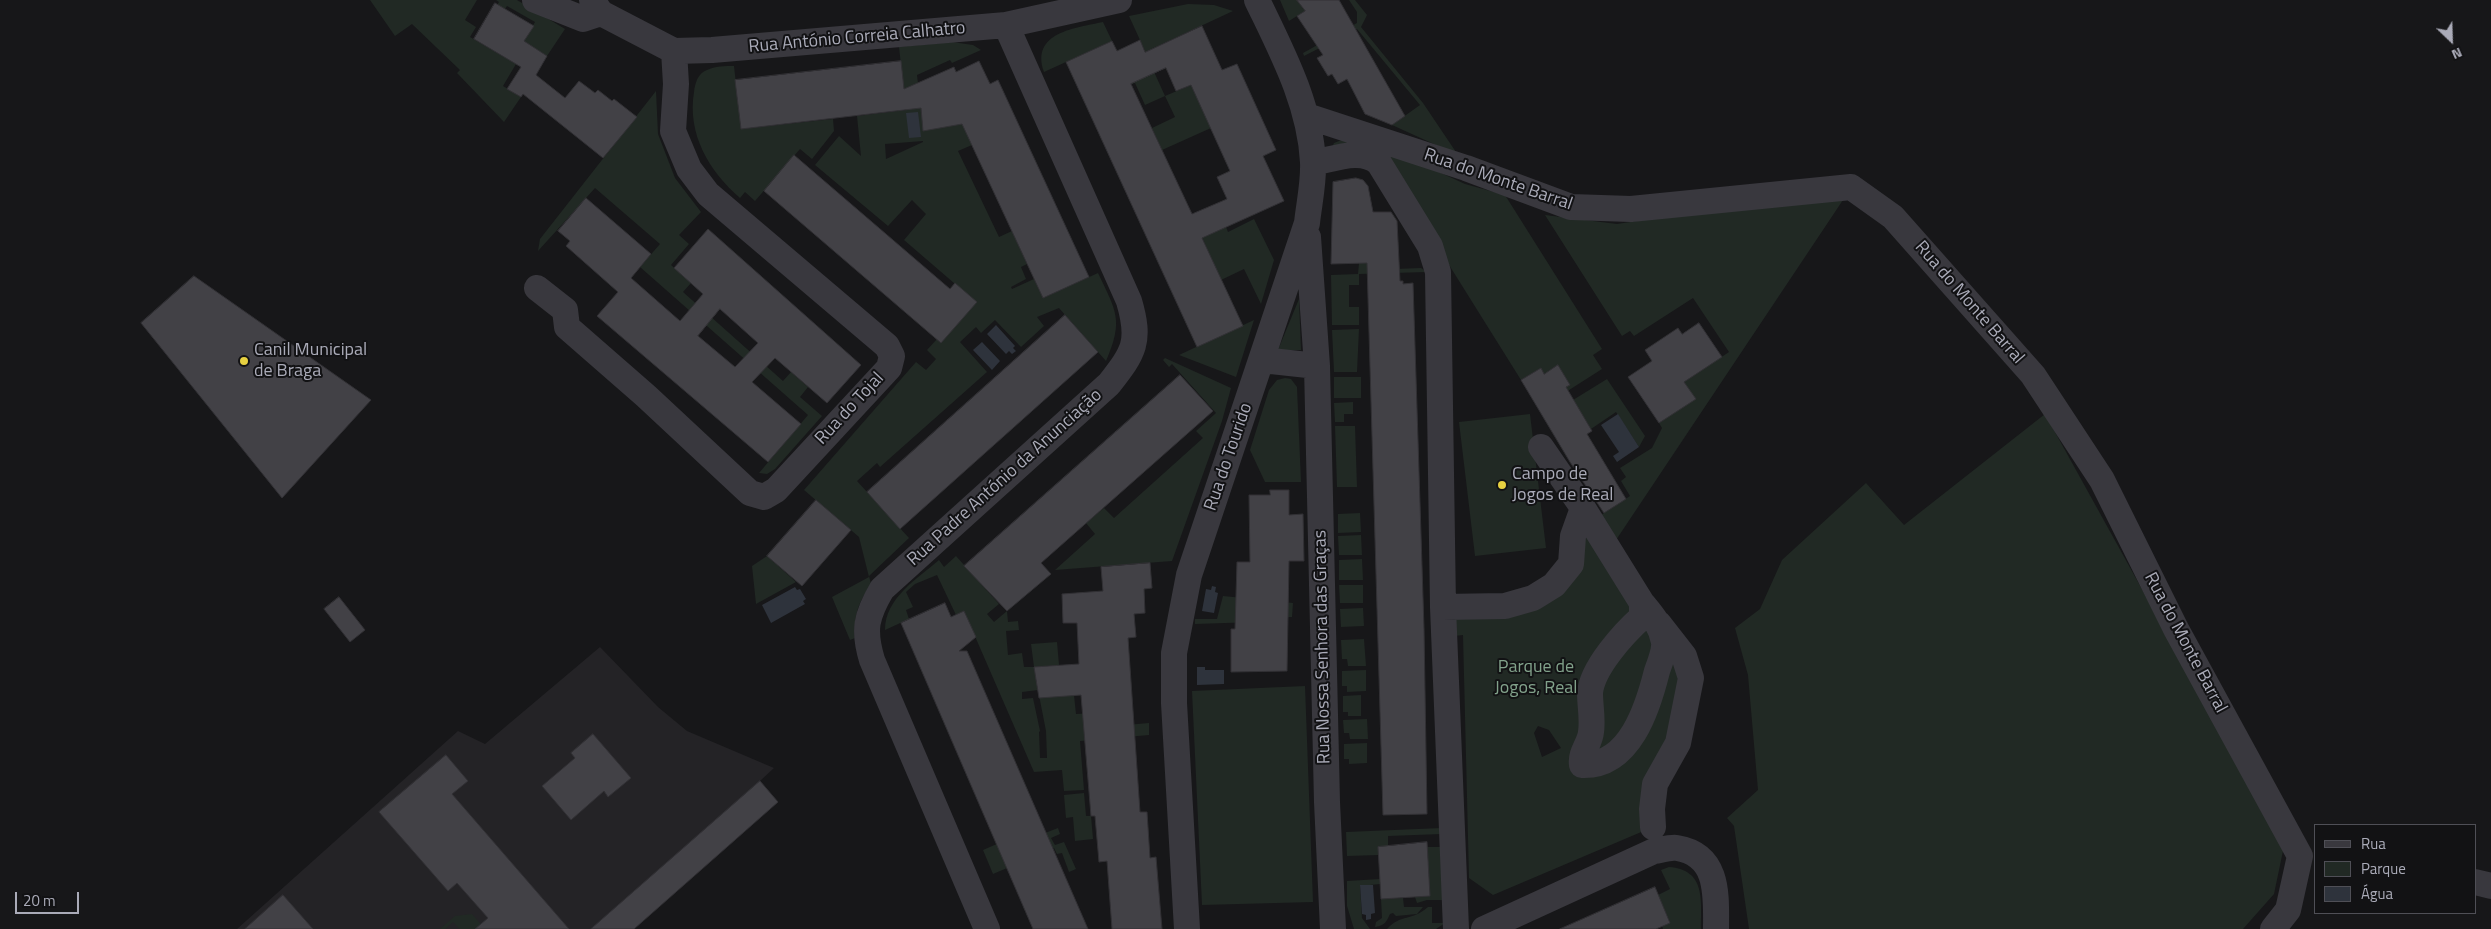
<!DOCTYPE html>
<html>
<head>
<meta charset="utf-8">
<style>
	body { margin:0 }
	#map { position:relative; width:2491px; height:929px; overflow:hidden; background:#171719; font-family:"Titillium Web",sans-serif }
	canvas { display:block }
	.legend { position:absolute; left:2314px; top:824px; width:162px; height:90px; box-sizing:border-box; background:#121214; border:1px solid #4f4f56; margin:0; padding:6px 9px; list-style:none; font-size:15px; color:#aaabb8 }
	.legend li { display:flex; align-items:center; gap:10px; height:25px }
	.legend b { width:25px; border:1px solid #4f4f56 }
	.north { position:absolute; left:2426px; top:15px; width:50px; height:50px; -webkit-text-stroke:4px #121214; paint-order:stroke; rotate:156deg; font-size:14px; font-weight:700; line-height:20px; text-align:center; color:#aaabb8 }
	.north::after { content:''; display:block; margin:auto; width:18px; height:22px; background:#aaabb8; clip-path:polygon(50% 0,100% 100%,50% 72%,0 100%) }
	.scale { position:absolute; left:15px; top:892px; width:64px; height:22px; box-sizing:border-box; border:2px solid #aaabb8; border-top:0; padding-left:6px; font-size:15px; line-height:18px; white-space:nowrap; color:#aaabb8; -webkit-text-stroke:4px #121214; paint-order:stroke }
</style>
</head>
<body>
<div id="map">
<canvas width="2491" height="929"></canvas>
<ul class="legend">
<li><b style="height:6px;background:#39383e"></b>Rua</li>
<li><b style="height:14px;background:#212924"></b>Parque</li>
<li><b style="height:14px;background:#2e333c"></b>Água</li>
</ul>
<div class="north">N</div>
<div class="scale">20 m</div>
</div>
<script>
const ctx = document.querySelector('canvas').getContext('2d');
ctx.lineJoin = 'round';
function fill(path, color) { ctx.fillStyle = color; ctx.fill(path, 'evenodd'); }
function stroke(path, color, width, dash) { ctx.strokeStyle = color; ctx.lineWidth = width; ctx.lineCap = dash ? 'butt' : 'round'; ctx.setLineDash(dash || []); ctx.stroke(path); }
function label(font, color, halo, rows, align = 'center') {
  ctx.font = font + ' "Titillium Web",sans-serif'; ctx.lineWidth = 4; ctx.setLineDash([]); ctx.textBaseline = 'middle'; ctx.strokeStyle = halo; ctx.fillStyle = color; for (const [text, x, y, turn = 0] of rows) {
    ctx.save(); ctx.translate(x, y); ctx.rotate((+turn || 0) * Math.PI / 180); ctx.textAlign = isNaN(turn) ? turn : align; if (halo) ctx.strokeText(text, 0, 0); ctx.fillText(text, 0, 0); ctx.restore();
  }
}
fill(new Path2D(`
	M600,647L658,707L687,731L774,768L760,781L778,802L634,929H237L458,731L485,744Z`), '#242326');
fill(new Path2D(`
	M370,0H477L465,20L476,27L470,37L516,64L503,86L521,97L504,122L457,73L460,70L412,24L395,36Z
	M496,0H517L565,29L547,56L524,41L535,22L507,6L505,9L497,5L499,2Z
	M1280,0H1297L1305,11L1289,21Z
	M1349,0H1355L1367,15L1361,27L1423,103L1458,155L1392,125L1420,105L1357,29L1304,56L1303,53L1357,23V12Z
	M1188,4L1214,5L1233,11L1145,52L1165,96L1191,85L1211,128L1162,150L1152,128L1175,117L1165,96L1145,105L1135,83L1132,84L1125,69L1132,58L1145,51L1129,16Z
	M1103,22L1112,41L1044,72C1030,32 1076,28 1103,22Z
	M952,42L973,45L981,50L952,63L950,60L917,75L923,126L952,101L972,145L958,151L999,237L1012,231L1027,264L1021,267L1026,279L1011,287L1012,289L1034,279L1043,298L1098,273C1116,311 1124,320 1106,361L1059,308L1037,317L1044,326L1021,347L995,320L981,333L976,327L960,342L987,372L880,467L877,463L857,481L909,538L869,576L871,584C858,604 854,614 855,638L850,640L832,597L869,577L859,537L804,490L916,362L926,370L936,359L927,350L937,339L941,343L976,302L904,240L926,214L912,200L888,226L815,165L839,136L861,156L857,116L906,110L899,47ZM923,141V142L886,159L885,144Z
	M734,66L741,129L833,119L834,131L812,159L800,149L755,201L745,192L740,198C709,171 687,134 694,92C695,83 698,73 707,70C715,66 725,66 734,66Z
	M656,91L658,134L675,178L701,212L679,235L689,244L671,265L691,283L683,292L783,381L791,372L808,387L800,397L822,416L775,469L767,474L759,473L808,415L640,267L660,244L595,188L538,251L540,239Z
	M1344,139L1389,149L1465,184L1505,195L1602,349L1593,355L1602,369L1566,392L1564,388L1569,385L1558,365L1544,374L1541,368L1521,380L1379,153L1332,147L1334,143Z
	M1845,197L1616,540L1601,515L1630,496L1621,481L1626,477L1620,468L1652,448L1662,428L1659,423L1695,399L1684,382L1729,352L1693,298L1634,336L1630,331L1622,336L1545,215L1617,224L1729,207Z
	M1254,219L1274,260L1261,304L1244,269L1221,280L1202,237L1226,227L1228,232Z
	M1359,263H1368V270L1421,268L1427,272L1359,274V285H1349V307H1359V325H1332L1331,275L1358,274Z
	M1299,299L1301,350H1278Z
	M1254,320L1236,377L1179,355Z
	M1359,329L1357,372H1334L1332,330Z
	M1165,358L1231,388L1222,421L1172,561L1055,570L1095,534L1086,523L1104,508L1114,518L1203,438L1196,431L1216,413L1172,364L1169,367L1163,360Z
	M1334,377H1361V398H1334Z
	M1285,378L1291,379L1297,387L1301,482H1265L1250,450L1269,390L1277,380Z
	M1607,379L1645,436L1639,447L1616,412L1591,429L1573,400Z
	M1353,402V414H1344V422H1335L1334,403Z
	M1530,414L1546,548L1475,556L1459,422Z
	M2045,414L2284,846L2274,894L2243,929H1749L1734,826L1727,818L1758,790L1748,675L1735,628L1760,609L1782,560L1866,483L1904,525Z
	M1335,426H1355L1357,487H1337Z
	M1583,508L1684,656L1653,827L1493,895L1469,878L1463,635L1454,636L1455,607L1554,585ZM1538,726L1549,730L1561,748L1542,757L1534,733Z
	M1360,513L1361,532L1338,533V514Z
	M1361,535L1362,555H1339L1338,536Z
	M767,556L796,582L756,604L752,566Z
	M956,556L999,604L987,614L994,622L1007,611L1008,622L1018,621L1019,630L1006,631L1008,655L1022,653L1024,667H1034L1031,644L1057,642L1059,665L1034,667L1038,690L1074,695L1076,714L1114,712L1115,726L1149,723V735L1080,741L1084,790L1064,791L1062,770L1034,772L964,611L956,615L937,575L915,584L906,592L913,607L906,610L909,619L885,630C885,598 917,579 939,560L944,567ZM1038,690L1046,731L1047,758H1040L1039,732L1040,731L1033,698L1022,699V692Z
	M1362,559L1363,580H1339V560Z
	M1339,585H1363V603H1340Z
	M1223,596L1293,603L1292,617L1255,618V622L1195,624V619H1217Z
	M1363,608L1364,626L1341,627L1340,609Z
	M1364,639L1366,666H1348L1347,659H1342L1341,640Z
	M1366,670V691L1347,692V686H1342V671Z
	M1305,686L1313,902L1202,905L1192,691Z
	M1361,695V716H1348V712H1343V696Z
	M1367,719L1368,739H1350L1349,733H1344L1343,720Z
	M1367,743V763L1349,764V759H1344V744Z
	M1084,793L1086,816H1091L1093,839L1075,841L1073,817L1066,818L1064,795Z
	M1036,827L1040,835L1058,828L1060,834L1051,838L1055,845L1064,842L1076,869L1069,872L1062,853L1057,854L1054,848L993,874L983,850Z
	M1442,828V834L1388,836V847L1379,855L1347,856L1346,832Z
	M1427,847H1442L1444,900H1427L1417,903L1415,897L1430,896Z
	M1669,867C1706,870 1701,900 1701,929H1663L1662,926L1670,922L1658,895L1670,889L1661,870Z
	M1380,879V884L1360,886L1362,918L1370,929H1354L1347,906V881Z
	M1403,898L1404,907H1423L1417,914L1396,916L1393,913L1390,914C1386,922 1386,925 1375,927L1376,922L1382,918L1381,899Z
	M1428,907H1432V923H1445L1436,929H1387C1402,913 1411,922 1428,907Z
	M472,914L485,929H460L453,922L445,929H440L455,916Z`), '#212924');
fill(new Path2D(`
	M918,112L921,137L909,138L906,113Z
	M996,325L1015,346L1013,348L1016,351L1012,354L1009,351L1006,354L987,334Z
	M982,342L1000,361L992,370L973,350Z
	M1618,414L1639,447L1617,462L1613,456L1619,452L1601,425Z
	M1212,586L1216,587L1215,592L1218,593L1214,613L1202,611L1206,589L1211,590Z
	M795,587L797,590L800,589L806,599L803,601L805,604L771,623L762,605Z
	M1197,667H1205V670H1224V684L1197,685Z
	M1360,885H1373L1375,913L1371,914V919L1366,920V915L1362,914Z`), '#2e333c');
const building = new Path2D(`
	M1297,0H1339L1405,116L1392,125L1365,114L1347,79L1338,84L1332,74L1328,76L1317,58L1323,55L1297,16L1305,11Z
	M495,3L534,26L524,41L547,56L536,75L565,98L579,81L595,93L598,90L612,101L614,99L637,117L603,158L523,94L521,97L507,89L521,67L474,39Z
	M1202,26L1222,70L1237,64L1276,150L1263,156L1284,201L1202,238L1243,326L1197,347L1066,62L1112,41L1117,51L1140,40L1145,52ZM1166,68L1176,91L1191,85L1230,171L1217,177L1227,199L1192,214L1131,84Z
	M901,61L904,89L954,67L956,72L979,61L990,84L998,80L1089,277L1043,298L962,124L923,131L921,108L741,129L735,80Z
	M794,155L950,289L955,283L977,302L941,343L764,191Z
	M1356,178L1363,180L1368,186L1373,212H1391L1397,221L1400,281H1403V284L1413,283L1424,629L1427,814L1383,815L1367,263L1331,264L1333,182Z
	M586,198L651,254L631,278L680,321L703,294L674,268L708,229L861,365L827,403L775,358L752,382L801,424L768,462L597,316L618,292L566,246L570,241L558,231ZM720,309L758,343L735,367L698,336Z
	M194,276L371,400L282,498L141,323Z
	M1065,315L1098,352L900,529L867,492Z
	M1699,323L1722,357L1684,382L1696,399L1659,423L1628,377L1652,361L1645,350L1678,328L1682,334Z
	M1558,365L1570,385L1566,387L1592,431L1587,434L1626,499L1604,513L1570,462L1521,380L1541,368L1544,374Z
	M1180,375L1213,411L1041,563L1051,574L1007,611L964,566Z
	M1270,490H1289V515L1303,514L1304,561H1289L1287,671L1231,672V629H1235L1237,562H1250L1249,495H1270Z
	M816,500L851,530L802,586L767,556Z
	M1150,563L1152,588L1144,589L1145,613L1134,614L1136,637L1128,638L1140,812H1147L1150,858L1156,857L1162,929H1112L1107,861L1099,862L1095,816H1091L1081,695L1039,698L1034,667L1079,664L1077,623H1063L1062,594L1103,591L1101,567Z
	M339,597L365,630L350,642L324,609Z
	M945,603L951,617L964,611L976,637L959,651H967L1088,929H1033L901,623Z
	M593,734L631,778L608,797L604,791L571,820L542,786L575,758L571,753Z
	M446,755L468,781L452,794L569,929H475L488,918L457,883L448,891L379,812Z
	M760,781L778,802L634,929H591Z
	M1427,842L1430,896L1381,899L1378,847Z
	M1655,887L1670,923L1656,929H1560Z
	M283,895L313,929H245Z`);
fill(building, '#424146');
stroke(building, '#323135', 1);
stroke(new Path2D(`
	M535,0L583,19L601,13
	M592,0L601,13L674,51L712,50L1006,25L1119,0
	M1307,116L1466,168L1571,207L1631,209L1851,187L1893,217L2033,375L2102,480L2176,629L2300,856L2288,910L2273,929
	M1313,163C1334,159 1362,147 1379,163L1430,246L1438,272L1443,607L1456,929
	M1308,237L1317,366L1327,802L1333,929
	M537,288L565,310L567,327L646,396L750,493L764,497L776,490L889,368L892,356L887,346L708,194L689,169L673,131L676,84L674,51
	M1262,360L1317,366
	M1541,447L1583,508L1642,603V617C1624,633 1592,668 1590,693C1590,706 1593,719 1591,732C1590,744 1580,752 1582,765C1630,767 1648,707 1657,671C1660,663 1665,650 1664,642C1661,625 1652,615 1642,603
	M1443,607L1505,606L1533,598L1554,585L1571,564L1573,536L1583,508
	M1653,827L1652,809L1655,784L1678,743L1691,678L1684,656L1659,624
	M2475,882L2491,886
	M987,929L872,660C863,630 866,616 882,589L1109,384C1134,352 1141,342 1129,301L1006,25
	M1187,929L1174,703V653L1189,575L1307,223C1309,204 1314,182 1313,162C1310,104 1282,52 1257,0
	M1484,929L1654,851C1661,850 1670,847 1677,848C1720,855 1716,897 1716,929`), '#39383e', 26);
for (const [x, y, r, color] of [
	[244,361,5,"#e7d141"],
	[1502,485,5,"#e7d141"]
]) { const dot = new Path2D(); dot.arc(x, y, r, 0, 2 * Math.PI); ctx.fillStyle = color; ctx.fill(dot); stroke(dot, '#121214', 2); }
label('18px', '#aaabb8', '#121214', [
	["Rua António Correia Calhatro",857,38,-5],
	["Rua do Monte Barral",1498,180,19],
	["Rua do Monte Barral",1969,303,49],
	["Rua do Tojal",850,409,-47],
	["Rua do Tourido",1229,457,-71],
	["Rua Padre António da Anunciação",1005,478,-42],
	["Rua do Monte Barral",2185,643,62],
	["Rua Nossa Senhora das Graças",1323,647,-91]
]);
label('18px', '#aaabb8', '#121214', [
	["Canil Municipal",254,351],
	["de Braga",254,372],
	["Campo de",1512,475],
	["Jogos de Real",1512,496]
], 'left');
label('18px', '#82a28b', '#121214', [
	["Parque de",1536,668],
	["Jogos, Real",1536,689]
]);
</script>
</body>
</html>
